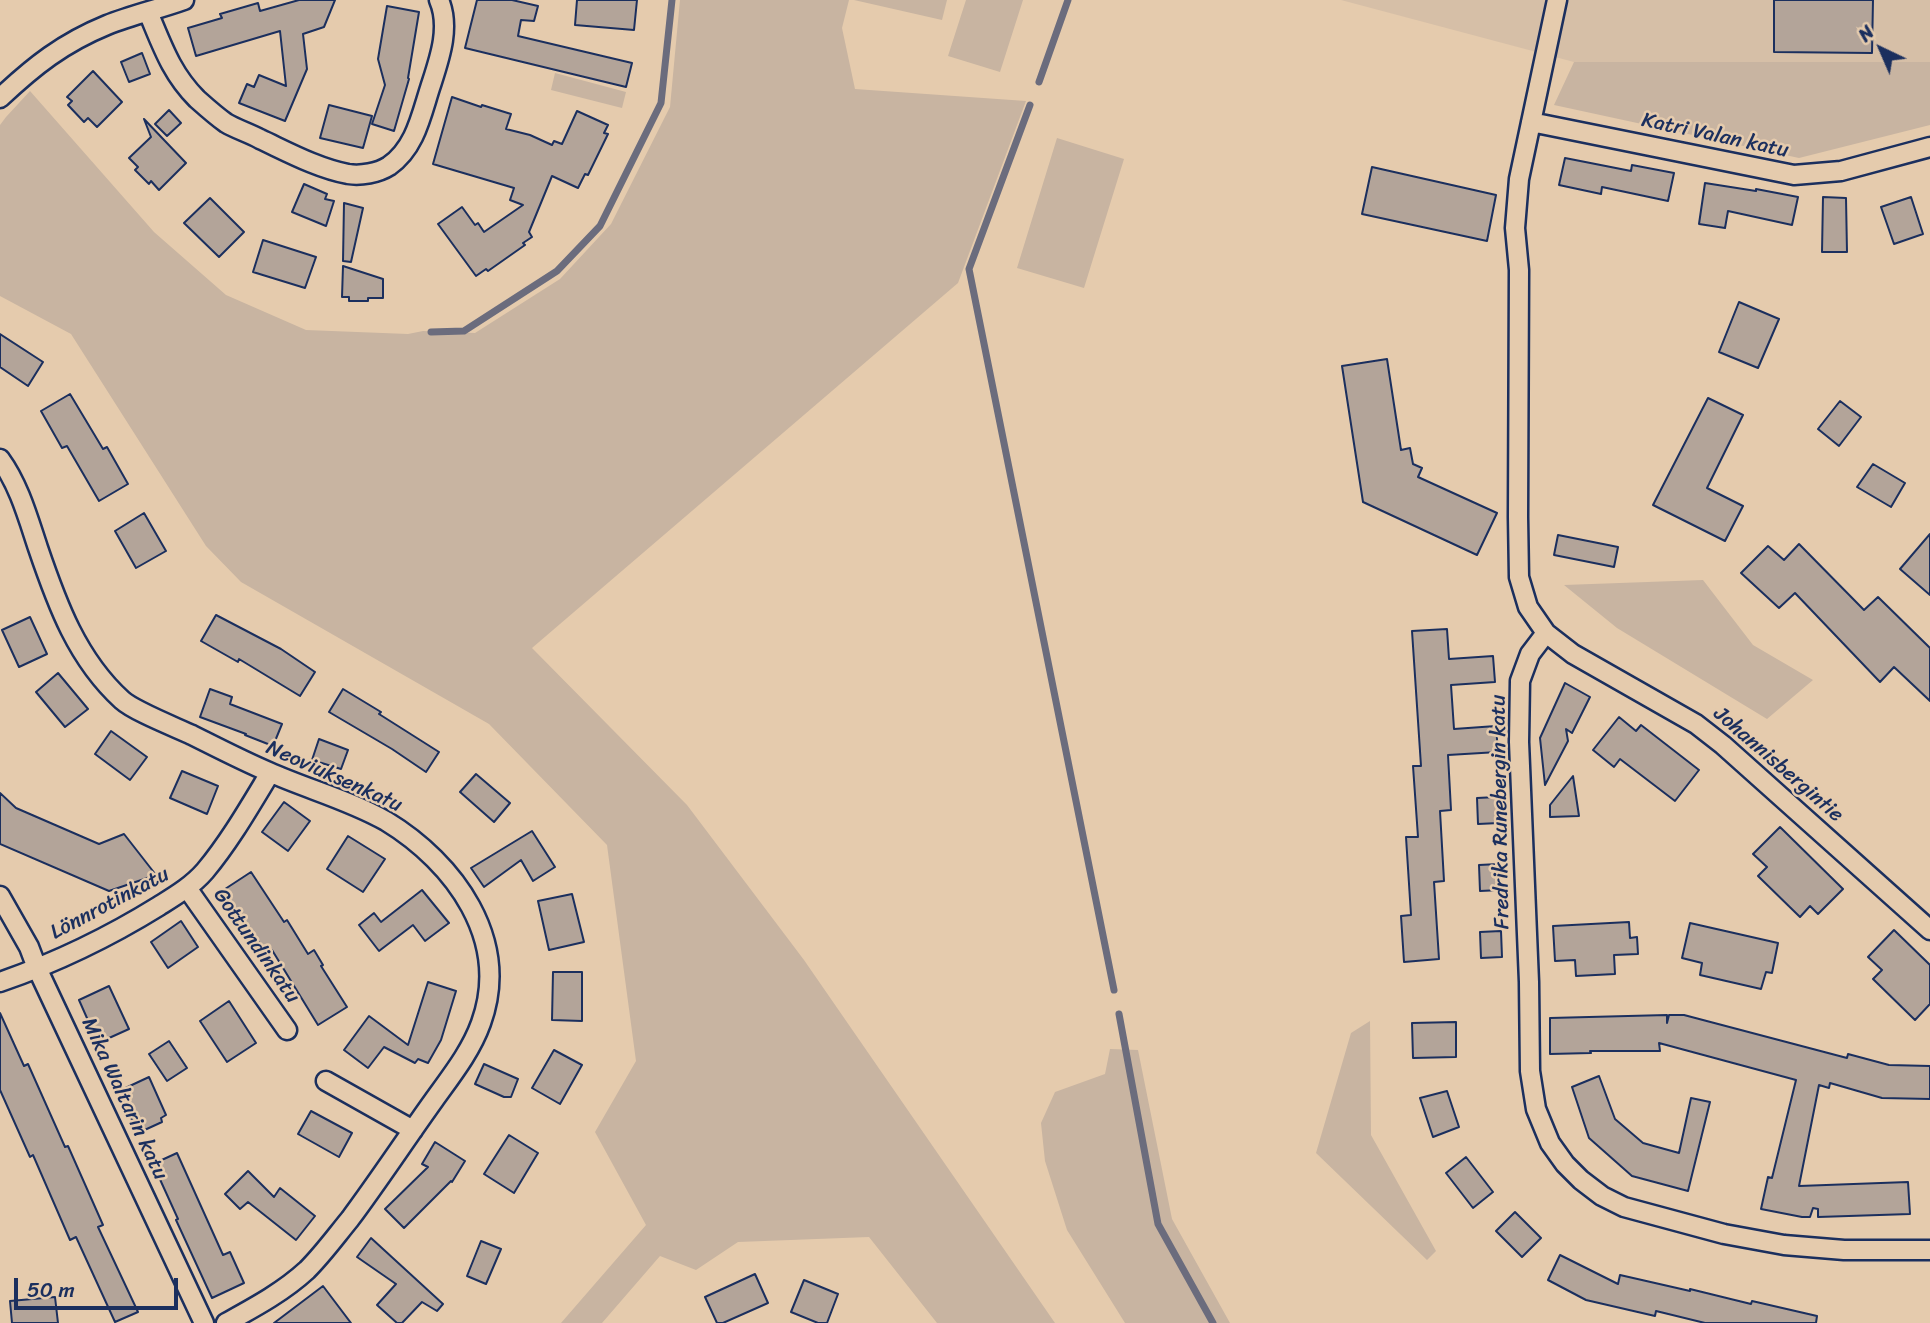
<!DOCTYPE html>
<html>
<head>
<meta charset="utf-8">
<style>
	body { margin:0 }
	#map { position:relative; width:1930px; height:1323px; overflow:hidden; background:#e5cbad; font-family:Sriracha,sans-serif }
	canvas { display:block }
	.north { position:absolute; left:1846px; top:14px; width:70px; height:70px; -webkit-text-stroke:5px #e5cbad; paint-order:stroke; rotate:316deg; font-size:19px; font-weight:700; line-height:28px; text-align:center; color:#1b2f5e }
	.north::after { content:''; display:block; margin:auto; width:24px; height:32px; background:#1b2f5e; clip-path:polygon(50% 0,100% 100%,50% 72%,0 100%) }
	.scale { position:absolute; left:14px; top:1278px; width:164px; height:32px; box-sizing:border-box; border:4px solid #1b2f5e; border-top:0; padding-left:9px; font-size:21px; line-height:24px; white-space:nowrap; color:#1b2f5e; -webkit-text-stroke:5px #e5cbad; paint-order:stroke }
</style>
</head>
<body>
<div id="map">
<canvas width="1930" height="1323"></canvas>
<div class="north">N</div>
<div class="scale">50 m</div>
</div>
<script>
const ctx = document.querySelector('canvas').getContext('2d');
ctx.lineJoin = 'round';
function fill(path, color) { ctx.fillStyle = color; ctx.fill(path, 'evenodd'); }
function stroke(path, color, width, dash) { ctx.strokeStyle = color; ctx.lineWidth = width; ctx.lineCap = dash ? 'butt' : 'round'; ctx.setLineDash(dash || []); ctx.stroke(path); }
function label(font, color, halo, rows, align = 'center') {
  ctx.font = font + ' Sriracha,sans-serif'; ctx.lineWidth = 5; ctx.setLineDash([]); ctx.textBaseline = 'middle'; ctx.strokeStyle = halo; ctx.fillStyle = color; for (const [text, x, y, turn = 0] of rows) {
    ctx.save(); ctx.translate(x, y); ctx.rotate((+turn || 0) * Math.PI / 180); ctx.textAlign = isNaN(turn) ? turn : align; if (halo) ctx.strokeText(text, 0, 0); ctx.fillText(text, 0, 0); ctx.restore();
  }
}
fill(new Path2D(`
	M1341,0H1930V62H1574Z`), '#d6bfa7');
fill(new Path2D(`
	M680,0H849L842,28L855,89L1026,101L958,283L532,648L687,805L804,960L1055,1323H937L869,1237L738,1242L696,1270L660,1256L602,1323H561L646,1225L595,1132L636,1061L607,845L489,724L241,582L206,546L71,334L0,296V125L6,117L30,91L154,232L226,295L306,330L408,334L423,331L475,333L560,279L611,224L670,107Z
	M854,0H947L942,20Z
	M966,0H1023L1000,72L948,56Z
	M1574,62H1930V125L1799,158L1554,105Z
	M555,73L626,92L622,108L551,90Z
	M1057,138L1124,159L1084,288L1017,268Z
	M1703,580L1753,645L1813,680L1767,719L1617,628L1564,585Z
	M1370,1021L1371,1135L1436,1251L1427,1260L1316,1153L1351,1033Z
	M1110,1049L1138,1050L1172,1219L1230,1323H1125L1067,1230L1045,1161L1041,1123L1055,1092L1105,1074Z`), '#c8b4a1');
stroke(new Path2D(`
	M1039,82L1068,0
	M1030,105L969,269L1114,990
	M431,332L464,331L557,271L600,226L661,103L672,0
	M1119,1014L1158,1224L1213,1323`), '#6b6c7d', 7);
const building = new Path2D(`
	M299,0H335L324,27L303,34L307,69L285,121L239,103L247,84L254,87L259,75L286,86L280,31L196,56L188,28L222,18L220,14L258,3L260,11Z
	M477,0H512L538,6L534,21L521,20L518,36L632,63L626,87L465,48Z
	M577,0H637L634,30L575,25Z
	M1774,0H1873L1872,53L1774,52Z
	M387,6L419,12L408,78L409,79L394,131L372,124L385,85L378,59Z
	M142,53L150,74L129,82L121,62Z
	M93,71L122,102L97,127L88,118L84,122L68,105L72,101L67,97Z
	M452,97L481,107L482,105L511,114L506,129L530,135L552,145L554,141L562,144L577,111L608,125L604,133L608,134L588,175L585,174L578,188L552,176L529,232L532,237L523,243L525,245L488,271L486,269L476,276L438,224L462,207L475,225L478,223L484,232L523,205L510,200L514,188L433,164Z
	M329,105L372,116L363,148L320,138Z
	M169,110L181,123L167,136L155,124Z
	M144,119L186,163L159,190L151,181L149,184L135,170L138,167L129,158L151,137Z
	M1565,158L1631,171L1632,165L1674,173L1668,201L1602,187L1601,194L1559,185Z
	M1372,167L1496,195L1487,241L1362,214Z
	M1705,183L1756,191V189L1798,197L1792,225L1728,211L1725,228L1699,224Z
	M304,184L327,194L325,199L334,201L326,226L292,212Z
	M1823,197L1846,198L1847,252H1822Z
	M1911,197L1923,234L1894,244L1881,207Z
	M210,198L244,232L219,257L184,223Z
	M344,203L363,208L351,262L343,261Z
	M263,240L316,257L305,288L253,272Z
	M343,266L383,279V298H368V301H349V297H342Z
	M1739,302L1779,319L1758,368L1719,352Z
	M0,334L43,362L28,386L0,367Z
	M1387,359L1401,450L1410,448L1413,464L1422,468L1418,477L1497,513L1477,555L1363,502L1342,366Z
	M70,394L103,449L107,447L128,484L99,501L67,446L62,448L41,411Z
	M1708,398L1743,415L1707,488L1743,506L1725,541L1653,505Z
	M1840,401L1861,417L1839,446L1818,429Z
	M1873,464L1905,483L1891,507L1857,487Z
	M144,513L166,551L136,568L115,531Z
	M1930,534V595L1900,569Z
	M1558,535L1618,547L1614,567L1554,555Z
	M1799,544L1864,610L1878,597L1930,648V701L1894,667L1880,682L1795,593L1779,608L1741,573L1768,546L1784,560Z
	M216,615L281,649L315,672L300,696L239,659L238,662L201,641Z
	M30,617L47,654L19,667L2,630Z
	M1447,629L1449,659L1493,656L1495,682L1451,685L1454,729L1496,726L1498,752L1448,755L1451,810L1440,811L1444,881L1434,882L1439,959L1404,962L1401,916L1411,915L1406,837H1418L1413,766H1421L1412,631Z
	M58,673L88,709L65,727L36,692Z
	M1565,683L1590,697L1572,733L1566,729L1568,741L1545,785L1540,738Z
	M210,689L232,697L230,704L282,724L273,746L245,735L246,734L200,717Z
	M343,689L381,712L379,714L439,752L426,772L392,749L329,712Z
	M1619,717L1636,731L1641,725L1699,770L1675,801L1620,759L1614,767L1593,750Z
	M111,731L147,757L130,780L95,754Z
	M319,739L348,750L341,769L312,760Z
	M182,771L218,786L207,814L170,798Z
	M476,774L510,803L494,822L460,792Z
	M1573,776L1579,816L1550,817V805Z
	M0,793L16,808L99,844L124,834L156,875L109,891L0,844Z
	M1497,797L1499,823L1478,824L1477,798Z
	M284,802L310,821L288,851L262,832Z
	M1780,827L1843,889L1818,914L1810,906L1800,917L1758,876L1767,867L1753,854Z
	M532,831L555,867L533,881L521,860L484,887L471,868Z
	M348,836L385,859L363,892L327,869Z
	M1499,864L1501,890L1480,891L1479,865Z
	M251,872L284,922L287,920L308,954L314,950L323,965L321,966L347,1007L318,1025L272,950L266,953L253,933L250,935L222,891Z
	M422,890L449,923L425,941L413,925L379,951L359,925L374,913L381,922Z
	M572,894L584,942L549,950L538,901Z
	M181,921L198,947L168,968L151,942Z
	M1629,922L1630,938L1637,937L1638,954L1614,955L1615,974L1576,976L1575,960L1555,961L1553,926Z
	M1690,923L1778,943L1772,973L1766,972L1761,989L1700,975L1702,963L1682,958Z
	M1894,930L1930,965V1004L1915,1020L1873,979L1882,970L1868,957Z
	M1501,931L1502,957L1481,958L1480,932Z
	M553,972H582V1021L552,1020Z
	M428,982L456,991L441,1040L428,1063L418,1059L415,1063L384,1047L368,1068L344,1050L369,1016L408,1045Z
	M109,986L129,1029L98,1043L79,1000Z
	M229,1001L256,1043L227,1062L200,1021Z
	M0,1013L24,1066L28,1064L65,1147L68,1146L103,1225L98,1227L138,1312L115,1322L76,1237L70,1240L33,1155L30,1157L0,1090Z
	M1667,1015V1023L1669,1015H1684L1847,1058L1848,1054L1889,1065L1930,1066V1099L1882,1098L1830,1083L1829,1088L1819,1085L1799,1186L1908,1182L1910,1214L1818,1217V1209L1813,1208L1810,1217H1802L1761,1209L1768,1177L1772,1178L1796,1080L1659,1043L1660,1051H1590L1591,1053L1550,1054V1018Z
	M1456,1022V1057L1413,1058L1412,1023Z
	M169,1041L187,1068L167,1081L149,1054Z
	M554,1050L582,1065L560,1104L532,1088Z
	M484,1064L518,1079L511,1097H504L475,1084Z
	M1599,1076L1615,1119L1643,1143L1679,1153L1691,1098L1710,1102L1688,1191L1632,1176L1589,1138L1572,1087Z
	M149,1077L166,1115L161,1118L162,1122L138,1133L119,1091Z
	M1447,1091L1459,1127L1433,1137L1420,1098Z
	M311,1111L352,1133L339,1157L298,1134Z
	M509,1135L538,1153L514,1193L484,1174Z
	M435,1142L465,1161L452,1182L451,1181L404,1228L385,1209L428,1167L422,1164Z
	M177,1153L223,1255L230,1252L244,1283L212,1298L176,1220L178,1219L153,1164Z
	M1466,1157L1493,1192L1473,1208L1446,1173Z
	M248,1171L274,1197L280,1188L315,1216L296,1240L248,1202L240,1209L225,1194Z
	M1515,1212L1541,1238L1522,1257L1496,1231Z
	M371,1238L443,1304L437,1311L422,1302L402,1323H397L377,1305L396,1284L357,1257Z
	M481,1241L501,1249L486,1284L467,1276Z
	M1560,1255L1618,1284L1620,1275L1690,1291V1289L1751,1304L1752,1301L1817,1316L1816,1323H1705L1656,1311L1655,1316L1586,1300L1548,1280Z
	M755,1274L768,1303L723,1323H717L705,1297Z
	M804,1280L838,1294L827,1323H818L791,1312Z
	M323,1286L351,1323H274Z
	M55,1297L58,1323H12L10,1301Z`);
fill(building, '#b3a499');
stroke(building, '#1b2f5e', 2);
const minor = new Path2D(`
	M1557,0L1519,179L1515,228L1519,270L1518,517L1519,577L1528,607L1546,633L1573,654L1696,724L1723,745L1930,930
	M148,12C162,45 171,73 197,99C206,107 216,116 226,123C236,129 249,133 260,139C288,152 317,168 348,174C361,176 378,173 389,166C415,148 421,116 430,88C439,60 451,28 439,0
	M0,98C34,66 63,43 107,25C132,15 159,9 184,0
	M1531,122L1794,175L1841,171L1930,147
	M0,459C19,485 28,518 38,548C57,604 77,659 122,700C134,711 175,727 192,735C218,748 243,761 269,772C307,789 349,800 386,821C455,863 511,940 481,1023C471,1051 452,1075 434,1100C406,1139 379,1180 350,1219C336,1236 323,1254 307,1270C283,1292 255,1307 226,1323
	M1546,633L1530,654L1520,681L1519,742L1529,982L1530,1071L1536,1109L1550,1143L1565,1164L1581,1180L1602,1196L1624,1207L1724,1234L1784,1245L1844,1250H1930
	M187,888L287,1030
	M0,896L29,947L37,968L204,1323
	M0,982C55,963 109,937 159,906C175,896 192,886 205,871C230,841 250,806 270,773
	M326,1081L413,1130`);
stroke(minor, '#1b2f5e', 23);
stroke(minor, '#e5cbad', 18);
label('21px', '#1b2f5e', '#e5cbad', [
	["Katri Valan katu",1715,136,12],
	["Johannisbergintie",1778,765,41],
	["Neoviuksenkatu",334,777,24],
	["Fredrika Runebergin katu",1501,812,-91],
	["Lönnrotinkatu",110,904,-28],
	["Gottundinkatu",256,946,55],
	["Mika Waltarin katu",124,1099,65]
]);
</script>
</body>
</html>
